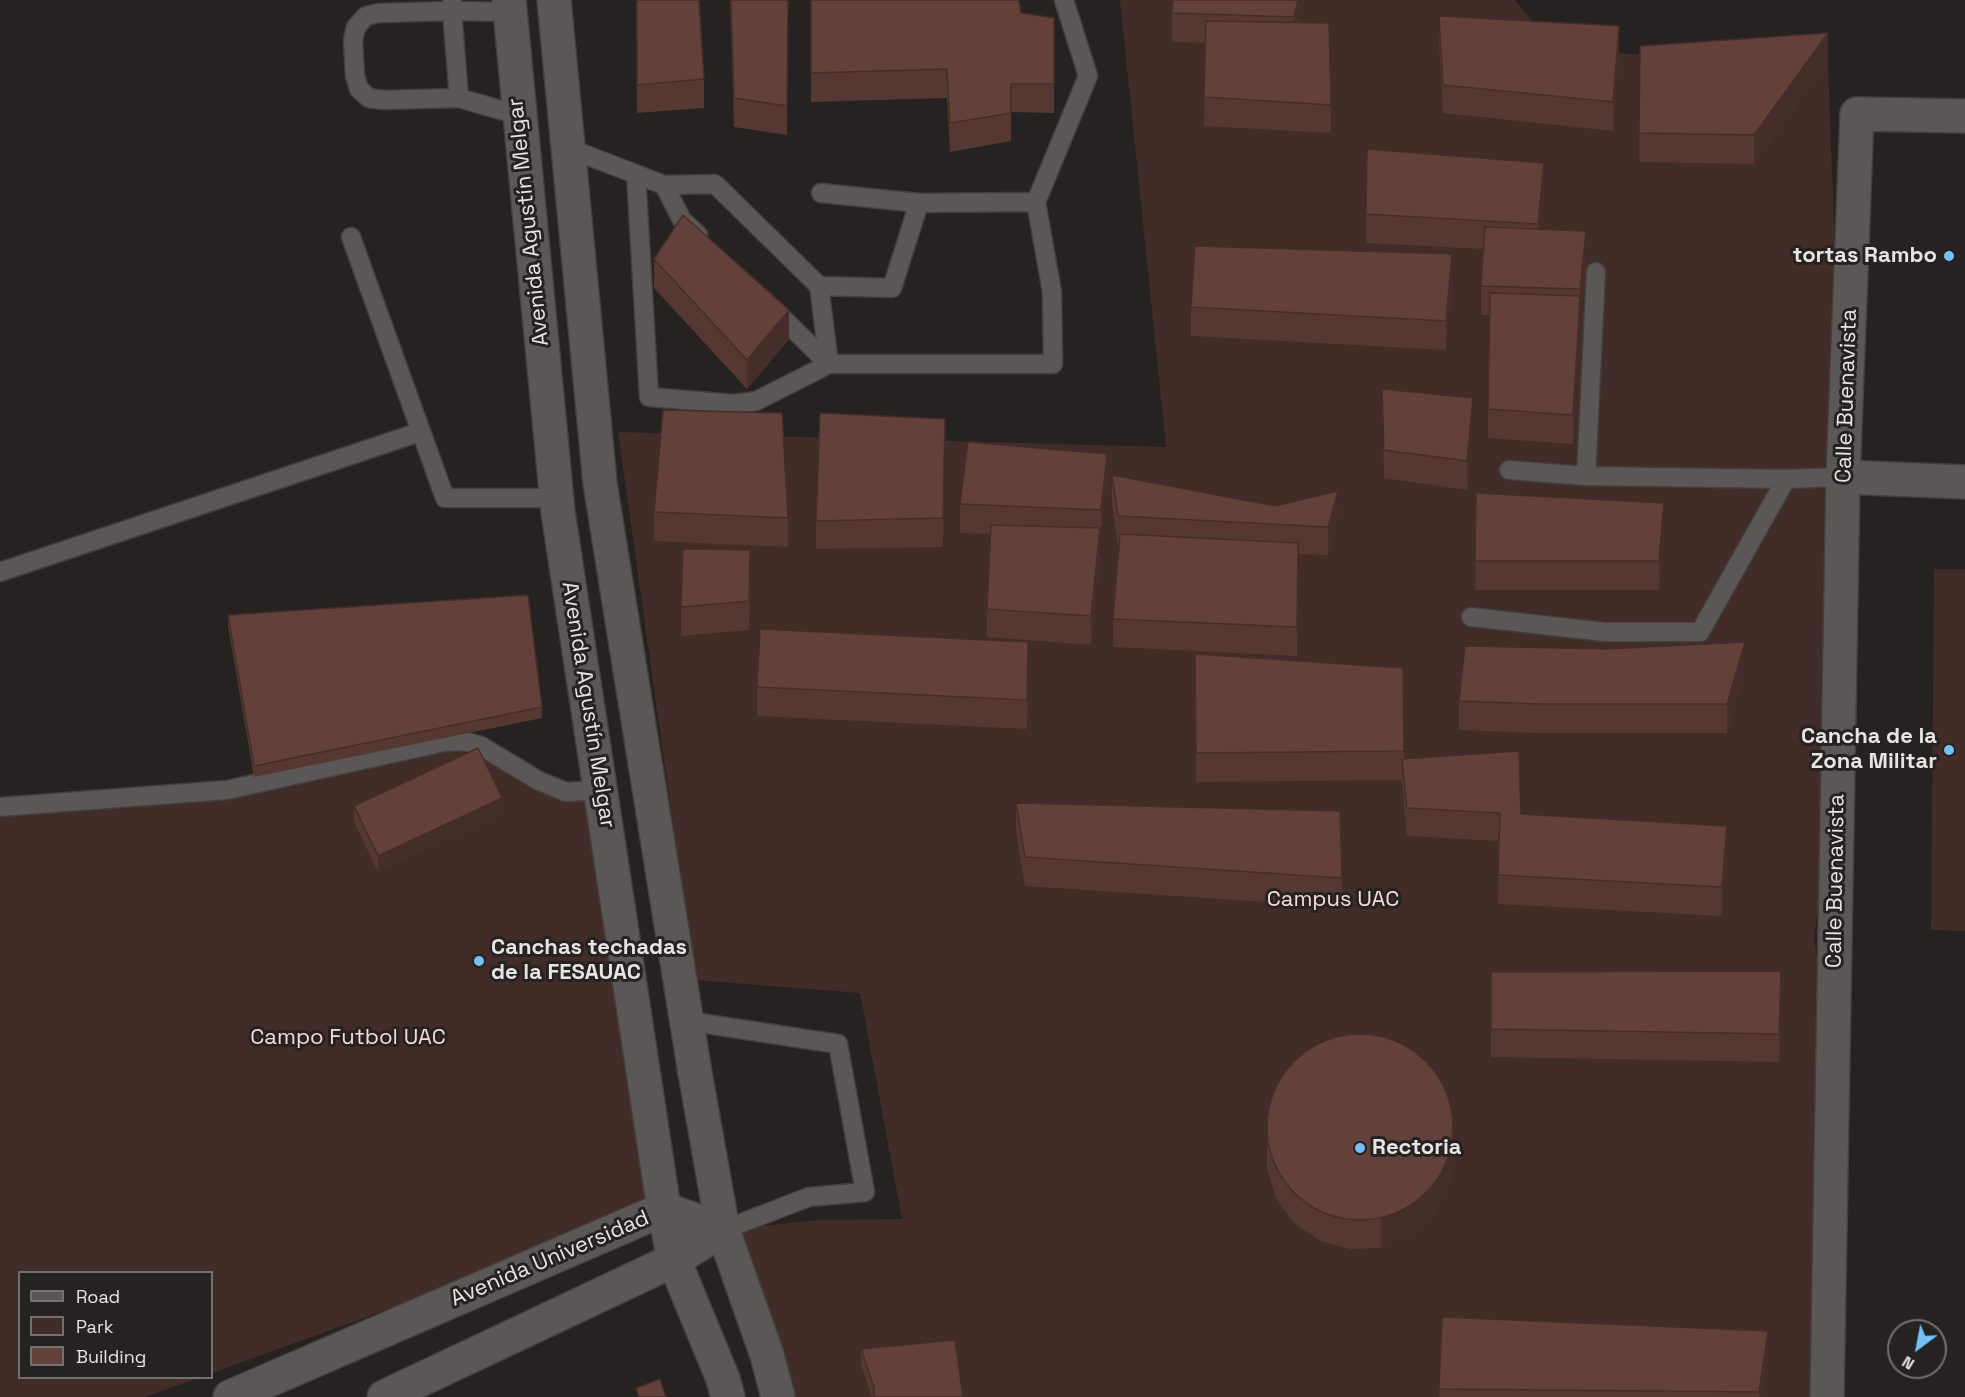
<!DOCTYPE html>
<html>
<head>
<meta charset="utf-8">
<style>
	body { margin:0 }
	#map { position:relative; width:1965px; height:1397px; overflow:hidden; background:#262221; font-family:"Space Grotesk",sans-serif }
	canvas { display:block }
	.legend { position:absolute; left:18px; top:1271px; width:195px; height:108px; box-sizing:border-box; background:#262221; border:2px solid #73706f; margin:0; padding:8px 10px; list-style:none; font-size:18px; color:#e7e4e4 }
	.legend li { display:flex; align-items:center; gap:12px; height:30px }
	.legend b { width:30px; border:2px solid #73706f }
	.north { position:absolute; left:1887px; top:1319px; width:60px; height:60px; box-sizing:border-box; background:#262221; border:2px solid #73706f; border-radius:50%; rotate:212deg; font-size:16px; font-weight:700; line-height:24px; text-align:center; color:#e7e4e4 }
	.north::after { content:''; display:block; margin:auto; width:21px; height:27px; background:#75c0f6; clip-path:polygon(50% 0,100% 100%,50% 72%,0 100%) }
</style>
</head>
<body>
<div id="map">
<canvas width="1965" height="1397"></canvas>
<ul class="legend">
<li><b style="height:8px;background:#5b5756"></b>Road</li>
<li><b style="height:16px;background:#412c28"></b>Park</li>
<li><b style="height:16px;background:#63413a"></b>Building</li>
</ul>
<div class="north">N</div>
</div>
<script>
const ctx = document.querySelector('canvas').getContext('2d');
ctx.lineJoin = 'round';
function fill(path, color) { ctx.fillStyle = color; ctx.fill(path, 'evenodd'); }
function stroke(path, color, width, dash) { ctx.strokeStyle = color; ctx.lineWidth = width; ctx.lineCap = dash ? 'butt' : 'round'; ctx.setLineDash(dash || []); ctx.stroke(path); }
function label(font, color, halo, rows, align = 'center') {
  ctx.font = font + ' "Space Grotesk",sans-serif'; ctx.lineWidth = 6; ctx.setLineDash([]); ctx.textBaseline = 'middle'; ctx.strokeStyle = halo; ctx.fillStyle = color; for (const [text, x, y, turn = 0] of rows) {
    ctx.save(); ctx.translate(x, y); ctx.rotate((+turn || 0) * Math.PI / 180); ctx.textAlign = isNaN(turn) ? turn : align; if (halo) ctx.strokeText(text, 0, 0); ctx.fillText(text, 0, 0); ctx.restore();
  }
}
fill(new Path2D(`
	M1120,0H1515L1556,51L1828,62L1843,477L1839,732L1814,939L1833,1066L1827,1397H771L723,1230L819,1220L902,1219L860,993L695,980L618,432L1166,447Z
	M1934,569H1965V931L1931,930Z
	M444,742L481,746L566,792L601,790L664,1209L212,1373V1272H20V1378H198L145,1397H0V807L227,790Z`), '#412c28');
const service = new Path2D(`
	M452,0V11L510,12
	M459,98L452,11L379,13L366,16L356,27L353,40L355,76L359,89L369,98L383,100L459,98L518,115
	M568,148L664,185L715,184L819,286L892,288L919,203L1036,202L1088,76L1064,0
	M636,174L649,397L734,404L756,401L829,364L773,309
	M664,185L682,220L698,235
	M821,193L919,203
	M351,237L445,498H557
	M1596,272L1586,476L1786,479L1843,477
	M819,286L829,364H1053L1052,292L1036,202
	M1509,470L1586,476
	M0,572L420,432
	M1471,617L1605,632H1700L1786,479
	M0,807L227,790L444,742L464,741L481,746L539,781L566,792L601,790
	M687,1021L838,1044L865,1192L809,1197L723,1230`);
const minor = new Path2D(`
	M1843,477L1965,482
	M1827,1397L1843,477L1857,114L1965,116`);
const tertiary = new Path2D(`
	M230,1397L664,1209L723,1230
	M384,1397L674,1260L723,1230`);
const secondary = new Path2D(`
	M509,0L558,512L664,1209L674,1260L723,1379L728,1397
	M554,0L600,483L612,558L695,1073L723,1230L767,1355L778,1397`);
stroke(service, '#433f3f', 21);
stroke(minor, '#433f3f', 36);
stroke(tertiary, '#433f3f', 36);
stroke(secondary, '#433f3f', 36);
stroke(service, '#5b5756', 18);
stroke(minor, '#5b5756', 33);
stroke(tertiary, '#5b5756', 33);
stroke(secondary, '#5b5756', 33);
fill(new Path2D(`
	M636,0L704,79V108L637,113Z
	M730,0H788L787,135L734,127Z
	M811,0L1021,13L1054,18V113L1011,112V141L950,152L947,98L811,102Z
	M1173,0H1304L1299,23L1331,105V133L1204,126L1206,43L1172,42V13Z
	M1439,16L1619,55L1613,131L1443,113L1439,44Z
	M1640,46L1828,62L1754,164L1639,162Z
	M1544,192L1540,229L1586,260L1580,317L1573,444L1488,438L1489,315H1481V286L1483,249L1366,243V214Z
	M654,259L789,339L747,389L654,288Z
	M1452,283L1446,350L1191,336V307Z
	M1382,389L1473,427L1467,490L1384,478Z
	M945,448L943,547L816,549V521Z
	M1112,475L1338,520L1328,555L1298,554L1297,656L1113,647V619L1119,545H1118L1112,504Z
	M1107,483L1100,538V557L1091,645L987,637V609L991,534L960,533V504Z
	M1476,493L1664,532L1659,590H1475Z
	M654,512L788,518V547L654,541Z
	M750,579L749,630L681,636V607Z
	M228,615L542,707V718L254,777L228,626Z
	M1195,654L1403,668L1404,759L1521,814L1727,855L1722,916L1498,904L1499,841L1407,836L1402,780L1196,782Z
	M1028,671L1027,729L757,716V687Z
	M1745,671L1727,733H1538L1459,730V701Z
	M1016,803L1342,878V907L1025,886L1016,832Z
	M354,806L502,814L378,872L354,822Z
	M1491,972L1781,1000L1779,1062L1491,1057Z
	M1267,1140L1455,1157L1449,1188L1434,1215L1410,1235L1381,1248L1350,1249L1320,1241L1294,1223L1276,1198L1267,1168Z
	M1442,1317L1768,1359L1762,1397H1439Z
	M861,1349L963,1397H872L861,1365Z`), '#553832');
fill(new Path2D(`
	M1298,0H1304L1294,46V17Z
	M1619,26V55L1613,131V102Z
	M1828,33V62L1754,164V135Z
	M1544,163V192L1538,252V224Z
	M1586,231V260L1580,317V289Z
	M1452,254V283L1446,350V321Z
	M1580,296V325L1573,444V415Z
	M789,310V339L747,389V360Z
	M1473,398V427L1467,490V461Z
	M945,419V448L943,547V518Z
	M1107,454V483L1101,538V510Z
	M1338,491V520L1328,555V527Z
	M1664,503V532L1659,590V561Z
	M1100,528V557L1091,645V616Z
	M1028,642V671L1027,729V700Z
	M1745,642V671L1727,733V704Z
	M502,798V814L378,872V856Z
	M1727,826V855L1722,916V887Z
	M1781,971V1000L1779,1062V1034Z
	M1455,1128V1157L1449,1188L1434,1215L1410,1235L1381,1248V1219Z
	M1768,1331V1359L1762,1397H1759Z`), '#452e29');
const building = new Path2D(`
	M637,0H699L704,79L637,85Z
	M731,0H788L787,106L734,98Z
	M811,0H1019L1021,13L1054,18V84H1011V113L950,123L947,69L811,73Z
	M1173,0H1298L1294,17L1172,13Z
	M1439,16L1619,26L1613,102L1443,85Z
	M1206,21L1329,23L1331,105L1204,97Z
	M1828,33L1754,135L1639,133L1640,46Z
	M1367,149L1544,163L1538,224L1366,214Z
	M683,215L789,310L747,360L654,259Z
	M1485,227L1586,231L1580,289L1481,286Z
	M1195,246L1452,254L1446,321L1191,307Z
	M1490,293L1580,296L1573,415L1488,409Z
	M1382,389L1473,398L1467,461L1384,450Z
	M663,410L782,413L788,518L654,512Z
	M820,413L945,419L943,518L816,521Z
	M968,442L1107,454L1101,510L960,504Z
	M1112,475L1275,506L1338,491L1328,527L1118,516Z
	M1476,493L1664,503L1659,561H1475Z
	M991,525L1100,528L1091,616L987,609Z
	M1120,534L1298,543L1297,627L1113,619Z
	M683,549L750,550L749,601L681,607Z
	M528,595L542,707L254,766L228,615Z
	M760,629L1028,642L1027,700L757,687Z
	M1745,642L1727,704H1538L1459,701L1465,646L1608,649Z
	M1195,654L1403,668L1404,751L1196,753Z
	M478,748L502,798L378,856L354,806Z
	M1519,751L1521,814L1727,826L1722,887L1498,875L1500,813L1407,808L1402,759Z
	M1016,803L1340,811L1342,878L1025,857Z
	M1781,971L1779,1034L1491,1029V972Z
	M1267 1127a93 93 0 1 1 186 0a93 93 0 1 1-186 0Z
	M1442,1317L1768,1331L1759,1392L1439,1389Z
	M955,1340L963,1397H874V1387L861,1349Z
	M660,1379L666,1397H639L636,1388Z`);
fill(building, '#63413a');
stroke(building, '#452e29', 1.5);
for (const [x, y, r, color] of [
	[1949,256,6,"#75c0f6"],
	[1949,750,6,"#75c0f6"],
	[479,961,6,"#75c0f6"],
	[1360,1148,6,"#75c0f6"]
]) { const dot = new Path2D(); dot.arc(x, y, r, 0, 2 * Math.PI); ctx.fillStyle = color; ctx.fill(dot); stroke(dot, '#262221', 2); }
label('22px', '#e7e4e4', '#262221', [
	["Avenida Agustín Melgar",529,222,-96],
	["Calle Buenavista",1847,396,-88],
	["Avenida Agustín Melgar",588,705,81],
	["Calle Buenavista",1836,881,-89],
	["Avenida Universidad",550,1259,-23]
]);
label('bold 22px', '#e7e4e4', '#262221', [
	["tortas Rambo",1937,256],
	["Cancha de la",1937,737],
	["Zona Militar",1937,762],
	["Canchas techadas",491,948,"left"],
	["de la FESAUAC",491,973,"left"],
	["Rectoria",1372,1148,"left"]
], 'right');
label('22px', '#f7dbd6', '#262221', [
	["Campus UAC",1333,900],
	["Campo Futbol UAC",348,1038]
]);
</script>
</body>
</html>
